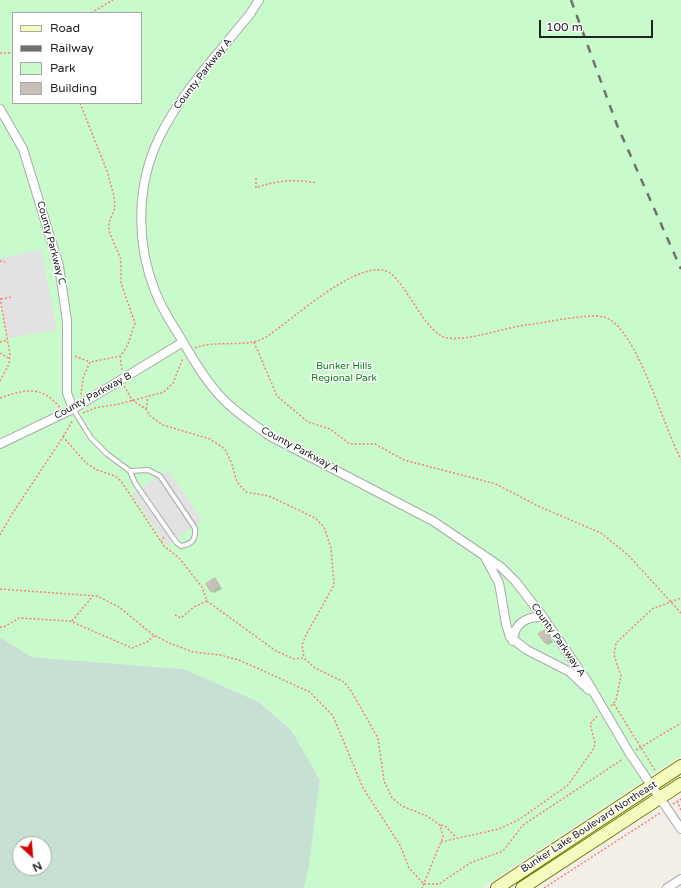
<!DOCTYPE html>
<html>
<head>
<meta charset="utf-8">
<style>
	body { margin:0 }
	#map { position:relative; width:681px; height:888px; overflow:hidden; background:#f2efe9; font-family:"Varela Round",sans-serif }
	canvas { display:block }
	.legend { position:absolute; left:12px; top:12px; width:130px; height:92px; box-sizing:border-box; background:#fff; border:1px solid #a7a7a7; margin:0; padding:5px 7px; list-style:none; font-size:12px; color:#222 }
	.legend li { display:flex; align-items:center; gap:8px; height:20px }
	.legend b { width:20px; border:1px solid #a7a7a7 }
	.north { position:absolute; left:12px; top:836px; width:40px; height:40px; box-sizing:border-box; background:#fff; border:1px solid #a7a7a7; border-radius:50%; rotate:154deg; font-size:11px; font-weight:700; line-height:16px; text-align:center; color:#222 }
	.north::after { content:''; display:block; margin:auto; width:14px; height:18px; background:#d40000; clip-path:polygon(50% 0,100% 100%,50% 72%,0 100%) }
	.scale { position:absolute; left:539px; top:20px; width:114px; height:18px; box-sizing:border-box; border:2px solid #222; border-top:0; padding-left:5px; font-size:12px; line-height:14px; white-space:nowrap; color:#222; -webkit-text-stroke:3px #fff; paint-order:stroke }
</style>
</head>
<body>
<div id="map">
<canvas width="681" height="888"></canvas>
<ul class="legend">
<li><b style="height:5px;background:#f7fabf"></b>Road</li>
<li><b style="height:5px;background:#707070"></b>Railway</li>
<li><b style="height:11px;background:#c8facc"></b>Park</li>
<li><b style="height:11px;background:#c7bfb8"></b>Building</li>
</ul>
<div class="north">N</div>
<div class="scale">100 m</div>
</div>
<script>
const ctx = document.querySelector('canvas').getContext('2d');
ctx.lineJoin = 'round';
function fill(path, color) { ctx.fillStyle = color; ctx.fill(path, 'evenodd'); }
function stroke(path, color, width, dash) { ctx.strokeStyle = color; ctx.lineWidth = width; ctx.lineCap = dash ? 'butt' : 'round'; ctx.setLineDash(dash || []); ctx.stroke(path); }
function label(font, color, halo, rows, align = 'center') {
  ctx.font = font + ' "Varela Round",sans-serif'; ctx.lineWidth = 3; ctx.setLineDash([]); ctx.textBaseline = 'middle'; ctx.strokeStyle = halo; ctx.fillStyle = color; for (const [text, x, y, turn = 0] of rows) {
    ctx.save(); ctx.translate(x, y); ctx.rotate((+turn || 0) * Math.PI / 180); ctx.textAlign = isNaN(turn) ? turn : align; if (halo) ctx.strokeText(text, 0, 0); ctx.fillText(text, 0, 0); ctx.restore();
  }
}
fill(new Path2D(`
	M0,637L32,657L184,669L259,702L292,731L320,780L309,867L304,888H0ZM20,844H44V868H20Z`), '#c6e0d4');
fill(new Path2D(`
	M0,0H681V756L481,888H304L309,867L320,780L292,731L260,702L184,669L32,657L0,637ZM13,13H141V103H13Z`), '#c8facc');
fill(new Path2D(`
	M41,250L57,330L7,338L0,299V258Z
	M168,470L202,520L167,546L132,494Z`), '#e2e2e2');
fill(new Path2D(`
	M215,579L222,589L214,593L212,591Z
	M545,631L553,642L548,645L545,643Z`), '#0003');
const building = new Path2D(`
	M215,578L220,586L211,592L206,584Z
	M545,630L551,639L545,643L538,634Z`);
fill(building, '#c7bfb8');
stroke(building, '#c4b6ab', 1);
const lane = new Path2D(`
	M73,409L91,438L107,454L130,471L135,483L176,542L181,546C192,544 196,540 195,528L160,476L148,470L130,471`);
const street = new Path2D(`
	M259,0L250,14C218,54 182,91 159,138C136,186 136,243 155,291C162,310 173,325 183,342C194,361 207,383 223,399C236,413 253,423 268,435L433,521L501,567L516,582L543,617L587,681L630,754L681,829
	M0,109L23,149L59,266L67,321V393L73,409
	M0,444L73,409L183,342
	M486,559L499,583L506,624L510,637L527,650L570,672L589,690
	M513,641C514,623 527,616 543,617
	M667,888L681,879`);
const secondary = new Path2D(`
	M497,888L681,766
	M522,888L681,784`);
stroke(lane, '#a9a9a9', 6);
stroke(street, '#a9a9a9', 10);
stroke(secondary, '#707d05', 14);
stroke(new Path2D(`
	M91,13L113,0
	M0,53H13
	M80,103L107,171L114,196L115,208L109,222V231L121,260V283L135,323L128,344L121,356L90,362L83,378L81,395
	M256,178V188C276,180 296,179 317,183
	M0,261L5,262
	M0,298L10,354L9,364L0,381
	M1,299L11,297
	M0,342L8,340
	M254,342L277,396L308,422L330,429L350,444H375L404,460L496,484L538,506L601,533L628,555L681,613
	M195,348C217,339 247,349 266,337C290,322 362,254 390,273C408,286 426,335 448,338C469,341 503,328 526,325C546,323 585,313 604,317C637,326 664,430 681,459
	M0,353L10,359
	M75,356L90,362
	M120,356L122,370
	M124,386L132,400L146,409L150,416L163,425L210,439L225,449L232,464L237,482L246,492L269,496L315,518L324,527L331,548L334,585L306,635L302,645L304,658
	M0,398C23,390 42,384 60,408
	M146,409L148,397
	M83,413L95,408L119,404L164,392L173,383L183,358
	M63,437L73,420
	M0,535L12,514L63,437L86,463L97,470L115,476L121,481L164,546L180,559L202,587L207,601L276,651L294,659L304,658L315,668L344,682L351,691L378,738L384,781L392,798L402,806L427,816L440,825L443,837L422,888
	M161,542L165,535
	M0,589L97,596L119,607L152,634L169,643L193,652L220,655L239,660L310,692L333,716L363,788L400,845L409,868L424,884H439L470,863L503,851L523,825L623,759
	M175,615L181,618L194,607L207,601
	M72,621L93,596
	M0,627H4L19,618L70,621L132,648L147,642L155,635
	M614,704L656,772
	M611,706L616,700L621,676L614,655L616,643L652,609L681,598
	M636,750L681,723
	M677,801L681,810
	M673,804L681,799
	M441,825L446,827L456,837
	M441,842L499,829L520,819L568,785L594,748L595,743L590,724L598,715
	M544,888L660,813`), '#fa8072', 1.5, [2, 2]);
stroke(lane, '#fff', 4);
stroke(street, '#fff', 8);
stroke(secondary, '#f7fabf', 12);
stroke(new Path2D(`
	M571,0L617,125L681,269`), '#707070', 2.5, [8, 8]);
label('10px', '#222', '#fff', [
	["County Parkway A",203,74,-52],
	["County Parkway C",51,243,75],
	["County Parkway B",93,396,-29],
	["County Parkway A",300,450,28],
	["County Parkway A",558,640,55],
	["Bunker Lake Boulevard Northeast",589,827,-33]
]);
label('10px', '#0c8416', '#fff', [
	["Bunker Hills",344,366],
	["Regional Park",344,378]
]);
</script>
</body>
</html>
